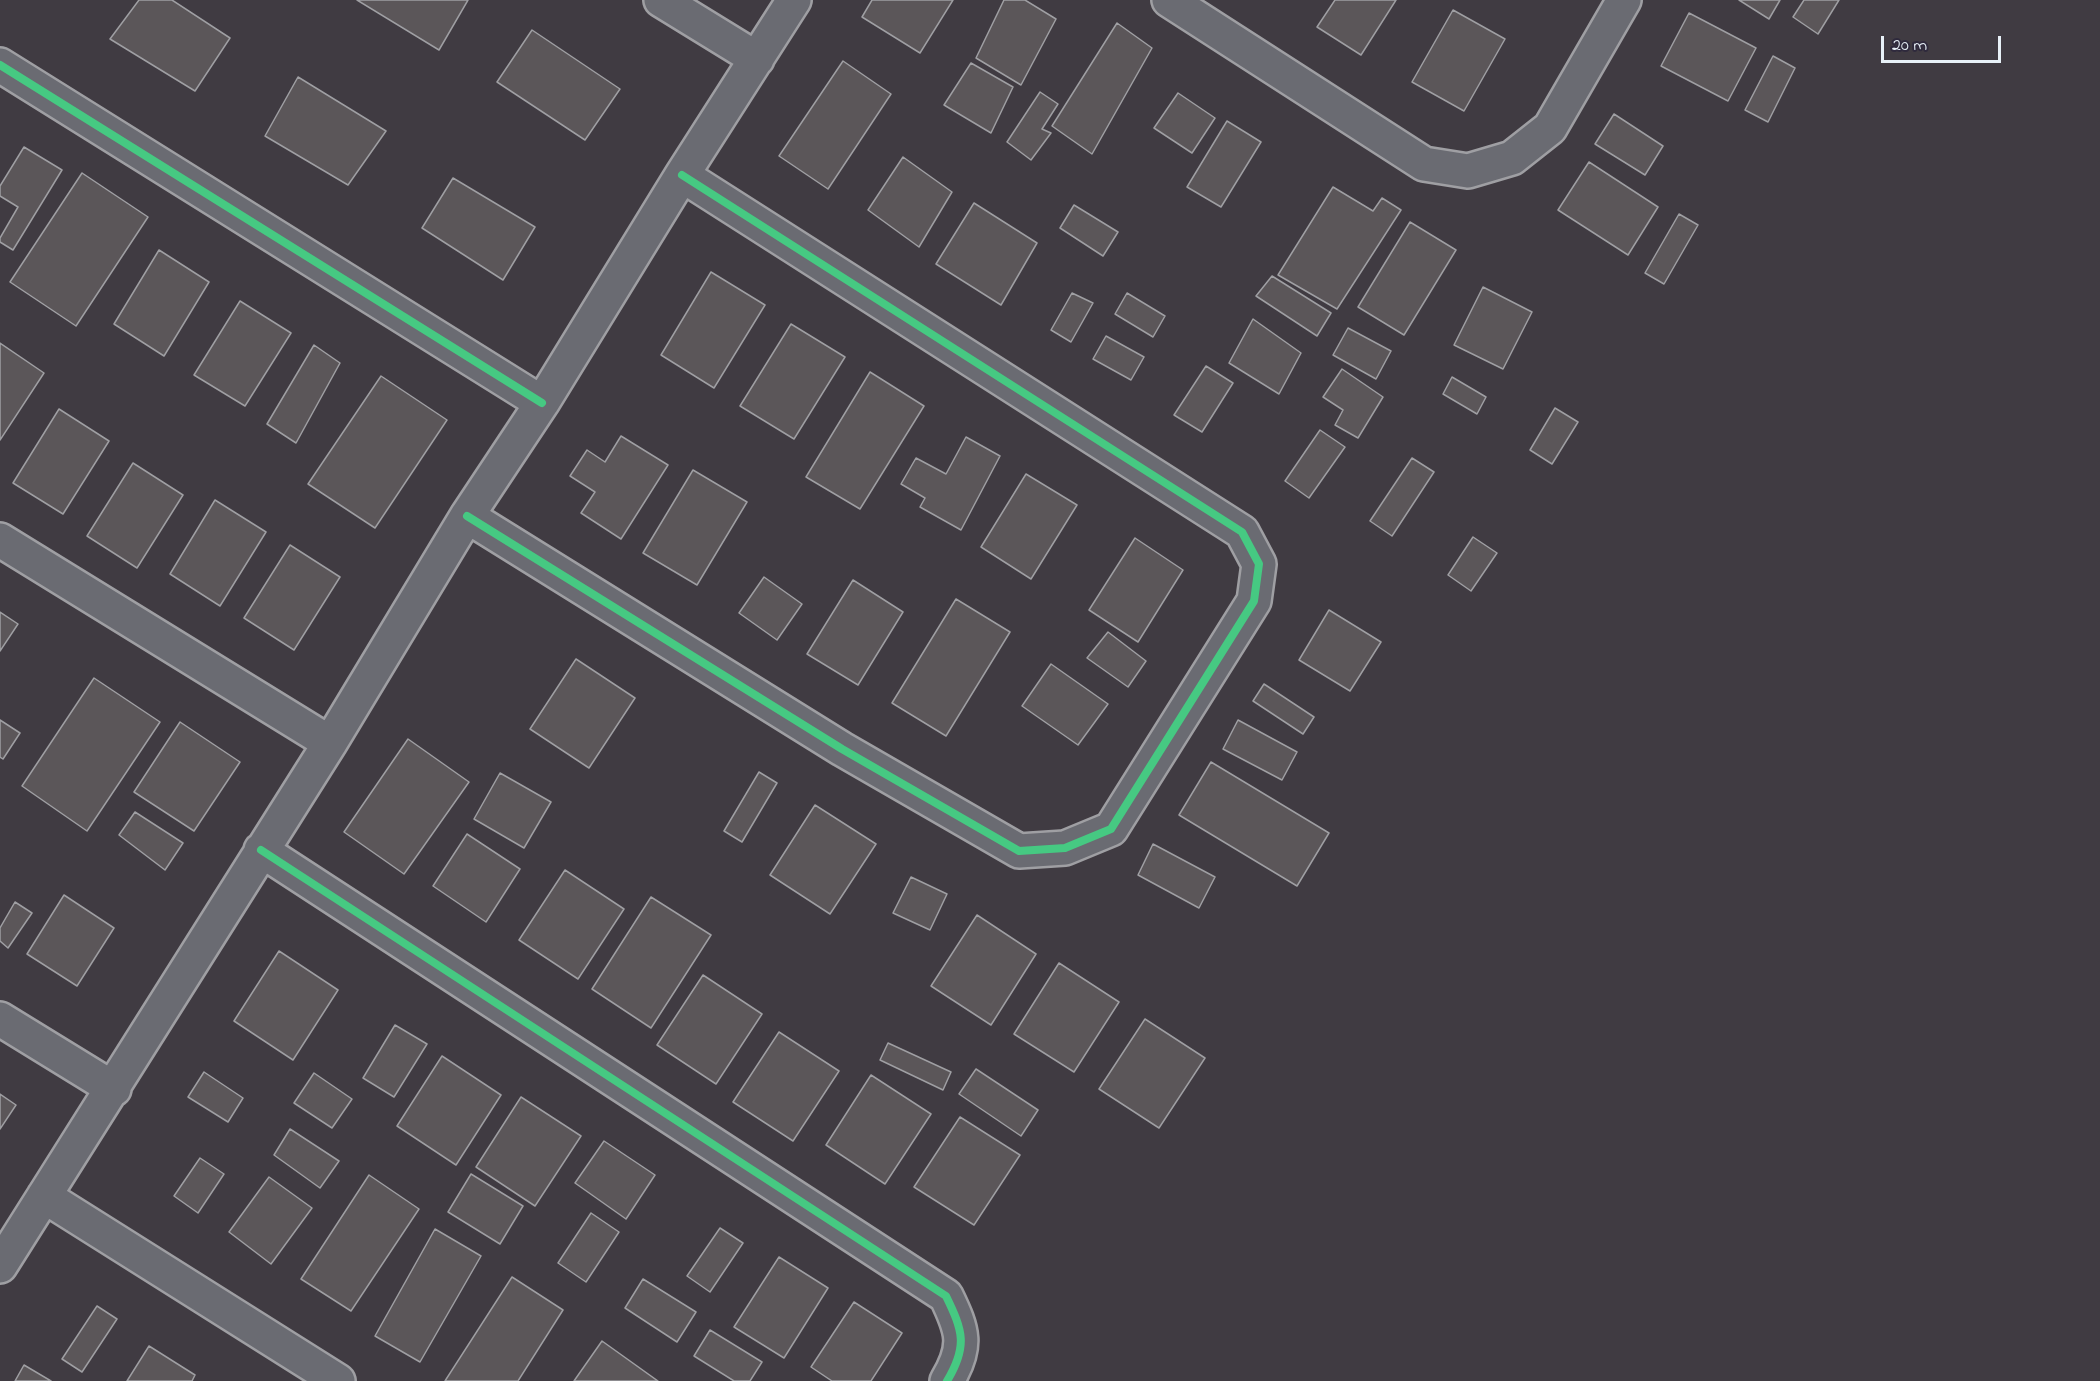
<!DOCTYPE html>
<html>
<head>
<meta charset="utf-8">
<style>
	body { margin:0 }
	#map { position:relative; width:2100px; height:1381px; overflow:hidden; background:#403b42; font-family:"Indie Flower",sans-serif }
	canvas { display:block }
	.scale { position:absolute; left:1881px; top:36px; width:120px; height:27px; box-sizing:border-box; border:3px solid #e8f1f8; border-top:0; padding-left:8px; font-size:18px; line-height:21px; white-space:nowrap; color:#e8f1f8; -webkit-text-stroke:4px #2f2a3d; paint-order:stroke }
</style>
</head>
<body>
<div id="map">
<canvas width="2100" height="1381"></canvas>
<div class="scale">20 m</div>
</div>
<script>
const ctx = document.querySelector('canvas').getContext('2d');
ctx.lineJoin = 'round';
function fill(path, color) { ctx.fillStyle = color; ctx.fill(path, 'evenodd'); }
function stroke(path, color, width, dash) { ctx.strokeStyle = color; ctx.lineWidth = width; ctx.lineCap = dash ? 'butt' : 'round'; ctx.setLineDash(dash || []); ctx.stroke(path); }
const building = new Path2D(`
	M139,0H172L230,38L195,91L110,39Z
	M357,0H468L439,50Z
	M872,0H953L920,53L862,17Z
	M1004,0H1025L1056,19L1021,85L976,58Z
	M1335,0H1396L1361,55L1317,27Z
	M1739,0H1780L1769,19Z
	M1804,0H1839L1818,34L1793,17Z
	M1453,10L1505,39L1464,111L1412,82Z
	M1689,13L1756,48L1728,101L1661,66Z
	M1117,23L1152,48L1092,154L1052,126Z
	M532,30L620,89L585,140L497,82Z
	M1773,56L1795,68L1768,122L1745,110Z
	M843,61L891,94L828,189L779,156Z
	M971,63L1013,87L991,133L944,105Z
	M298,77L386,131L348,185L265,136Z
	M1040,92L1058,104L1042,129L1051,133L1031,160L1007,142Z
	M1178,93L1215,118L1192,153L1154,128Z
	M1614,114L1663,146L1645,175L1595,144Z
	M1227,121L1261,142L1221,207L1187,187Z
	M24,147L62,170L13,250L0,242V238L18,207L0,196V186Z
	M903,157L952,192L919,247L868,210Z
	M1589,162L1658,207L1628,255L1558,210Z
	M82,173L148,217L76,326L10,282Z
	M453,178L535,227L503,280L422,228Z
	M1333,187L1373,211L1382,198L1401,210L1337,309L1278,275Z
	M974,203L1037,243L1001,305L936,264Z
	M1074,205L1118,232L1103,256L1060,228Z
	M1679,214L1698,225L1664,284L1645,273Z
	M1410,222L1456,250L1404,335L1358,307Z
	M159,250L209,282L164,356L114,324Z
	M711,272L765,305L714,388L661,355Z
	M1272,276L1331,313L1317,336L1256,296Z
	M1483,287L1532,312L1503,369L1454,345Z
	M1072,293L1093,303L1071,342L1051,330Z
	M1127,293L1165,316L1153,337L1115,314Z
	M240,301L291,333L245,406L194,375Z
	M1253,319L1301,353L1279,394L1229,363Z
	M791,324L845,357L794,439L740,406Z
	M1348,328L1391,351L1376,379L1333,355Z
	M1106,336L1144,357L1131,380L1093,359Z
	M0,343L44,373L0,440Z
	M314,345L340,363L296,443L267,424Z
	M1206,366L1233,383L1202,432L1174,415Z
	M1342,369L1383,397L1358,438L1335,425L1343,410L1323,397Z
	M870,372L924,406L860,509L806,477Z
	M381,376L447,420L375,528L308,484Z
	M1452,377L1486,397L1477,414L1443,394Z
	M1555,408L1578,422L1552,464L1530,450Z
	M59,409L109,441L63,514L13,483Z
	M1320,430L1345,447L1309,498L1285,481Z
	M621,436L668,465L621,539L581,513L595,492L570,476L587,450L605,462Z
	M966,437L1000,456L961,530L920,507L925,498L901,484L916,458L946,474Z
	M1412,458L1434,472L1392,536L1370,521Z
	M133,463L183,495L137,568L87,536Z
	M693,470L747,502L697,585L643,553Z
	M1026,474L1077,505L1031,579L981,547Z
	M215,500L266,532L220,606L170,574Z
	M1473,537L1497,553L1471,591L1448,575Z
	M1135,538L1183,570L1138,642L1089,610Z
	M290,545L340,577L294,650L244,618Z
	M764,577L802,604L777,640L739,613Z
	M853,580L903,612L858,685L807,654Z
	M956,599L1010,632L946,736L892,703Z
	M1329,610L1381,642L1350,691L1299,660Z
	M0,612L18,624L0,651Z
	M1108,632L1146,661L1128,687L1087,658Z
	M576,659L635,698L589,768L530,729Z
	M1051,664L1108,704L1078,745L1022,706Z
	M94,678L160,722L87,831L22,786Z
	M1264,684L1314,717L1303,734L1253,701Z
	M0,720L20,733L3,759L0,757Z
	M1238,720L1297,752L1282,780L1223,749Z
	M180,722L240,762L194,831L134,792Z
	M408,739L469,782L404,874L344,832Z
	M1211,762L1329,833L1297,886L1179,815Z
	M759,772L777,783L742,842L724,831Z
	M500,773L551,802L524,848L474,819Z
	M815,805L876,844L830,914L770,875Z
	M135,812L183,843L165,870L119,835Z
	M467,834L520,869L486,922L433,886Z
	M1153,844L1215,877L1199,908L1138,875Z
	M565,870L624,909L578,979L519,940Z
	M911,877L947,894L930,930L893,913Z
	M64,895L114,928L77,986L27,954Z
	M651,897L711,935L651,1028L592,989Z
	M15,902L32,913L8,948L0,941V928Z
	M977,915L1036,954L991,1025L931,986Z
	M279,951L338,990L293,1060L234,1021Z
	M1059,963L1119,1002L1074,1072L1014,1034Z
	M703,975L762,1014L716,1084L657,1045Z
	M1145,1019L1205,1058L1159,1128L1099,1089Z
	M395,1025L427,1044L394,1097L363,1078Z
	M779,1032L839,1071L793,1141L733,1102Z
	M888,1043L951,1072L943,1090L880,1060Z
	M442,1056L501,1095L456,1165L397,1126Z
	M976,1069L1038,1110L1021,1136L959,1094Z
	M204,1072L243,1098L228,1122L188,1097Z
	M314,1073L352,1099L332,1128L294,1103Z
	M871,1075L931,1114L885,1184L826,1145Z
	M0,1094L16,1105L0,1129Z
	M521,1097L581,1136L535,1206L476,1167Z
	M960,1117L1020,1155L974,1225L914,1187Z
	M290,1129L339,1161L320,1188L274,1155Z
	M604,1141L655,1175L626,1219L575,1183Z
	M200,1158L224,1174L198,1213L174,1196Z
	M471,1174L523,1206L500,1244L448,1212Z
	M369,1175L419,1209L351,1311L301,1279Z
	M269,1177L312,1208L271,1264L229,1232Z
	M591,1213L619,1232L586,1282L558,1263Z
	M720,1228L743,1243L710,1292L687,1276Z
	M435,1229L481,1256L420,1362L375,1336Z
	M779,1257L828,1288L784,1358L734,1327Z
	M512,1277L563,1310L518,1381H445Z
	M643,1279L696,1312L677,1342L625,1308Z
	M854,1302L902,1333L871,1381H832L811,1367Z
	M97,1306L117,1319L82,1372L62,1359Z
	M710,1330L762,1362L750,1381H734L694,1356Z
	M602,1341L658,1381H574Z
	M149,1346L195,1375L192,1381H127Z
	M24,1365L51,1381H15Z`);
fill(building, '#5b5659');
stroke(building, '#9f9fa3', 1.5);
const minor = new Path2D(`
	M661,0L757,59
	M1169,0L1424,164L1468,171L1512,158L1550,128L1624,0
	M0,65L542,403
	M467,516L842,749L1019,851L1065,848L1111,829L1254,601L1259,564L1242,532L682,175
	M0,540L330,743
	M261,850L946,1296C963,1331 968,1346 947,1381
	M0,1019L114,1089
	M44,1196L338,1381
	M0,1266L330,743L467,516L542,403L682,175L794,0`);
stroke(minor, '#9f9fa3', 38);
stroke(minor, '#6a6b72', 33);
stroke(new Path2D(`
	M0,65L542,403
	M467,516L842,749L1019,851L1065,848L1111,829L1254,601L1259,564L1242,532L682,175
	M261,850L946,1296C963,1331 968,1346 947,1381`), '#46c982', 8);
</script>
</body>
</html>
